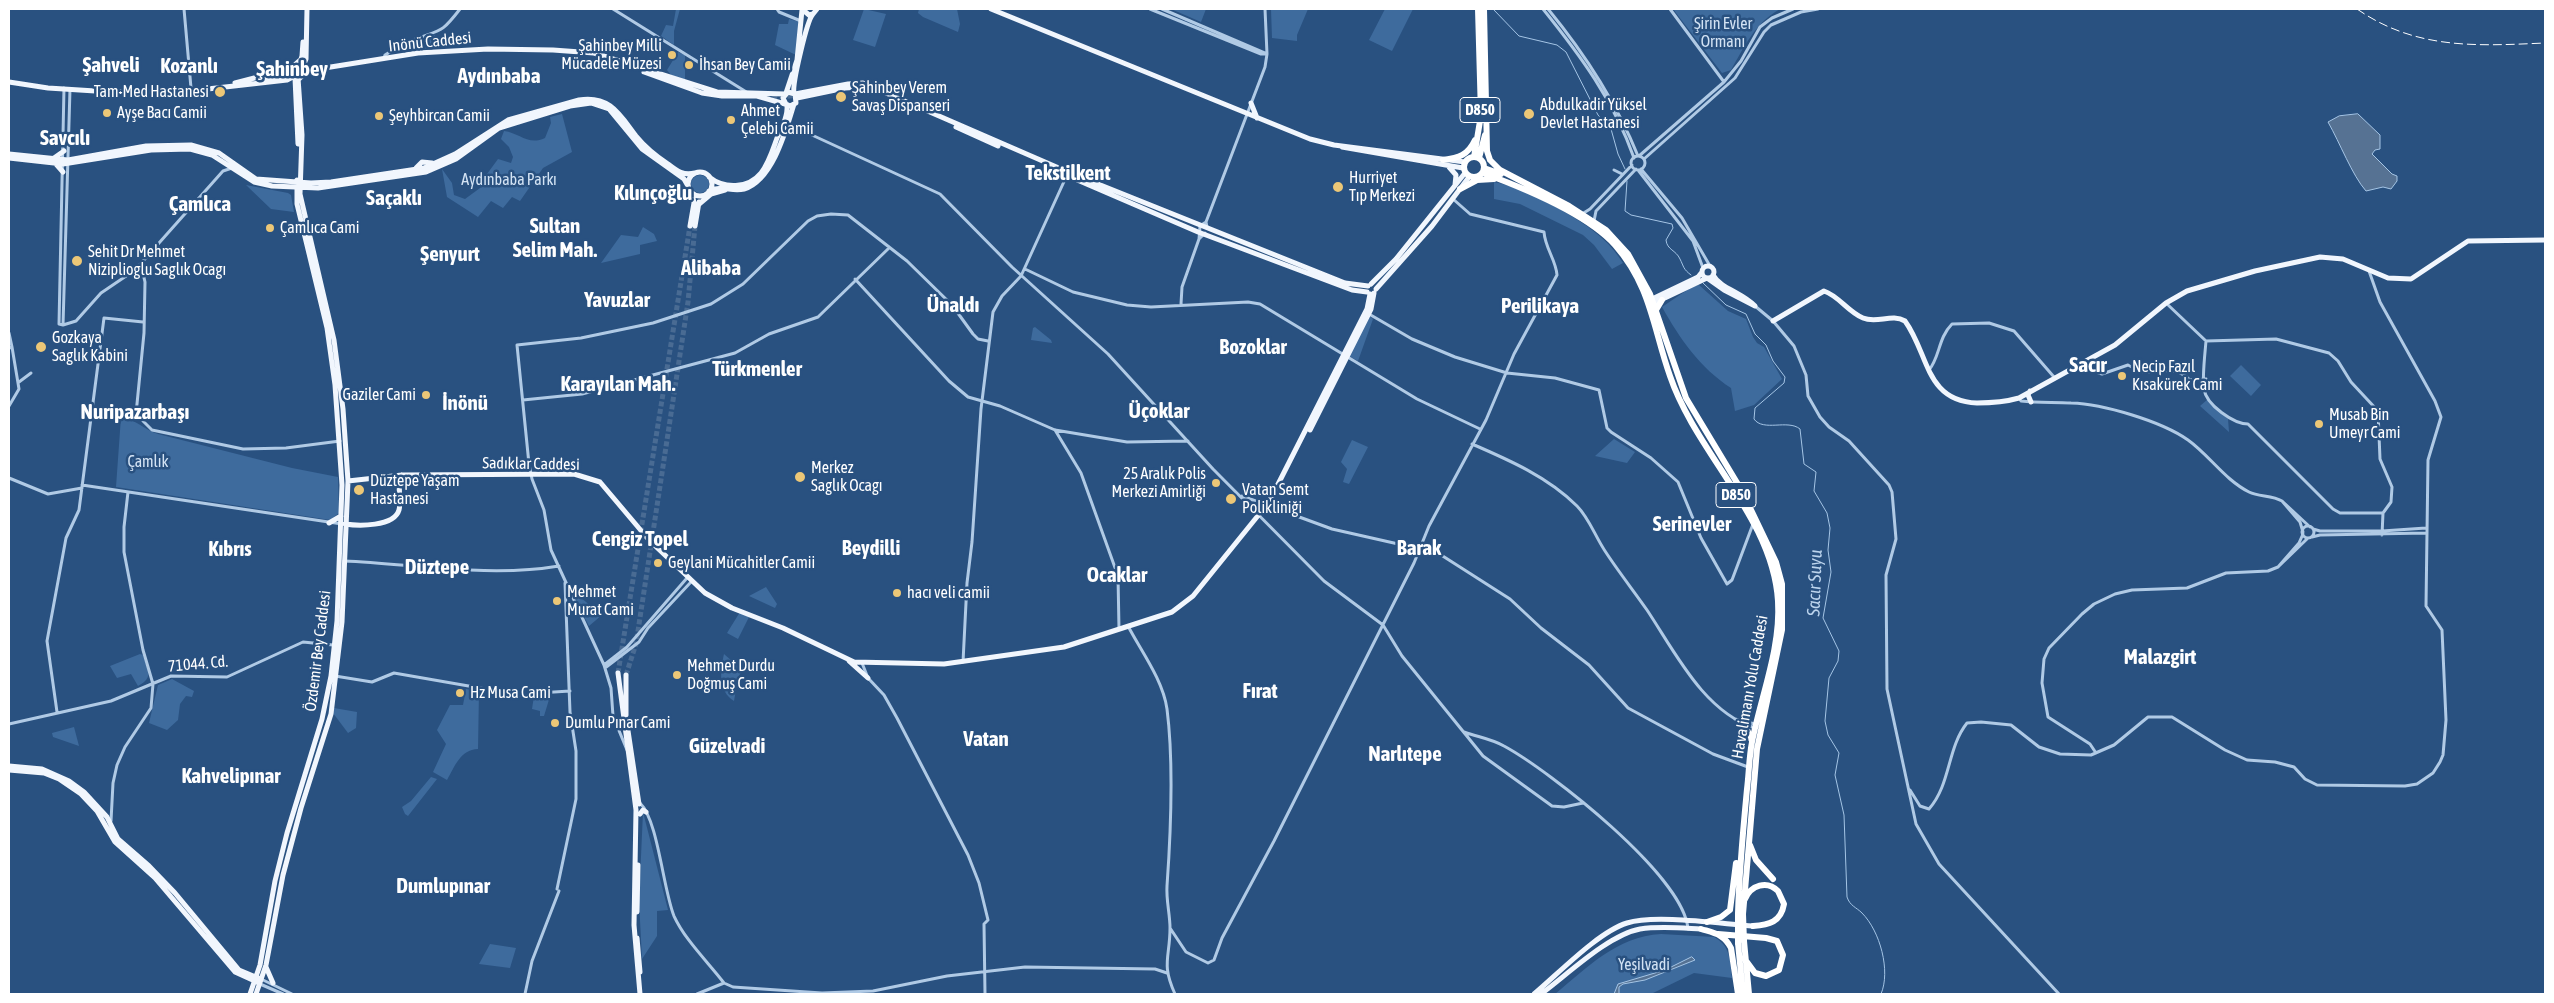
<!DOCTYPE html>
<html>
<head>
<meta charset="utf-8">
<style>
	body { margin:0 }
	#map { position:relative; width:2554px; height:1003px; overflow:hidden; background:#295180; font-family:"Asap Condensed",sans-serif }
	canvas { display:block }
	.frame { position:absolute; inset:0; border:10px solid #fff; pointer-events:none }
</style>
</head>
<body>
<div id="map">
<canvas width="2554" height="1003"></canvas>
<div class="frame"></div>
</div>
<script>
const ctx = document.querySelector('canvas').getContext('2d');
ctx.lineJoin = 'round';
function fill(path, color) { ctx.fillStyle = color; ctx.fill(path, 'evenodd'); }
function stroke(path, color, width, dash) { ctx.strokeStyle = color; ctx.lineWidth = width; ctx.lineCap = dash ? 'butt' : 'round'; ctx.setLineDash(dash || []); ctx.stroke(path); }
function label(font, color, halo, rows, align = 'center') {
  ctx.font = font + ' "Asap Condensed",sans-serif'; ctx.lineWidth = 5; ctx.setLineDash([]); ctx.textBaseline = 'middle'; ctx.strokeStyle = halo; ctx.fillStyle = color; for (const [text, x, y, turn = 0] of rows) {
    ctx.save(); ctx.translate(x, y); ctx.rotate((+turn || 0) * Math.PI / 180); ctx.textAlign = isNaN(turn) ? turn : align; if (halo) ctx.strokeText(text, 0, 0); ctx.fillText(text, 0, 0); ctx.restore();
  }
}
fill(new Path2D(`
	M676,9H680L674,31V45L661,36L666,25L673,26Z
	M864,9L886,14L875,47L853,40Z
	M919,9H957L960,24L958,32L923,17L918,13Z
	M1171,9H1206L1201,22Z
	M1271,9H1308L1297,35V41L1272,38Z
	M1385,9H1413L1392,51L1369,40Z
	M1673,9H1780C1755,23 1745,46 1731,70L1722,73Z
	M789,19L800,22L796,55L775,45L779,24H788Z
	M435,35L437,48L408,49L411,42Z
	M678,52L685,55V81L671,75L667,70Z
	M562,114L572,152L543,168L520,201L512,197L503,208L491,201L478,217L447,197L442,169L452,183L454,195L465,199L491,180L487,174L498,159L511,163L513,157L509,147L501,139L504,131C520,133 528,146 545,138L551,123L550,117Z
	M691 184a9 9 0 1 1 18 0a9 9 0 1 1-18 0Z
	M1494,182C1523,187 1581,218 1603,239C1611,246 1617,254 1623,263L1612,269L1594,245L1583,235L1520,204L1494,199Z
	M246,185L288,193L291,195L294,212L271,209Z
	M643,227L654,234L657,241L640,245V254L601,263L621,235L638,237Z
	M1699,285L1728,311L1746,319L1753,337L1757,343L1764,347L1782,379L1754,405L1735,411L1731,388C1700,368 1680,339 1662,307L1693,286Z
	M1369,316L1373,319L1358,361L1349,356Z
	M1035,327L1051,340L1052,343L1031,340L1033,328Z
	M2241,365L2261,385L2251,396L2230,376Z
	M2208,399L2228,419L2229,432L2200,406Z
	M121,417C135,419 145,430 158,434L292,468L338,477L339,513L330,520L116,487Z
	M1614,439L1635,452L1627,463L1595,456Z
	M1352,440L1368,447L1349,484L1343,482L1347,469L1341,462Z
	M766,587L777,604L775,608L749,596Z
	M575,593L602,615L589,626L573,595Z
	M740,612L749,617L738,639L727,633Z
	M140,654L143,655C147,670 155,677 138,686L131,674L117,678L110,666Z
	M724,654L742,670L738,678L734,701C718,691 720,671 724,654Z
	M172,679L194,691L192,697L186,696L180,704L178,720L167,730L149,723L158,685Z
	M466,689L479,691L478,749C460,750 455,766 447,780L433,772L446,744L437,730L450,705H463Z
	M551,693L544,716H540V711L532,709L534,696Z
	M334,708L357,712L356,728L348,733L333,713Z
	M74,727L79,746L53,737L52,733Z
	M431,777L437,779L408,816L405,814L402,807L411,801Z
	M643,812L668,910L657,911V936L642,959L639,901Z
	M1661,934L1714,937C1731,946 1730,961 1732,978L1694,973L1651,994H1555C1588,967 1616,937 1661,934Z
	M490,944L516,948L510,968L479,964Z`), '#3e6b9d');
const water = new Path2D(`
	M2358,114L2380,135V149L2375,150L2372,154L2392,174L2397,176V181L2391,189L2383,187L2366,191C2352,175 2340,143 2328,122L2339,116Z
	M1692,957L1695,960L1645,980L1623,984L1619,987V994H1614L1618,984L1665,970Z`);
fill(water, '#567293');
stroke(water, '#a5c5e5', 1);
stroke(new Path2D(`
	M1493,9L1519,36L1557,45L1566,52L1598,115L1611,129L1618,154L1625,169
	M1627,181L1625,211L1631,215L1672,224L1673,228L1666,240C1667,250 1676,250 1680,259C1684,267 1683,269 1691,275
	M1703,283L1726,305L1746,314L1755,334L1766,345L1773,361L1785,377L1784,383L1755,408L1754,419C1763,432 1788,419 1800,429L1804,464L1816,472L1814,491L1827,513L1830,528L1828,550L1831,572L1823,618L1839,651L1838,661L1829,678L1825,721L1828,735L1839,753L1835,775L1844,815L1847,897C1850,906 1856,907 1862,913C1880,931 1891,971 1881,994`), '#a5c5e5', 1);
stroke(new Path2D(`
	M765,95L781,97L798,95
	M618,673L690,226
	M626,675L636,644L688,302L695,226`), '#496b93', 5, [5, 2.5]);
stroke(new Path2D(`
	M184,9L191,88
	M613,9L748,93
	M777,9L779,12L801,21
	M1150,9L1261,54H1267
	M1162,9L1267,54
	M1543,9C1580,55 1614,101 1634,158
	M1548,9C1585,54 1616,102 1638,156
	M1670,9L1724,82
	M384,58L385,55C394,50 404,43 413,40C441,29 440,35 460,9
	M788,124L940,194L1012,267L1108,354L1213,469L1324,581L1383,625L1402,656L1483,756L1552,806L1564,807L1583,803
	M1639,156L1724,82L1741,61L1760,27L1772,18L1793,9
	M1631 163a7 7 0 1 1 14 0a7 7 0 1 1-14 0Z
	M1644,159L1735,78L1764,32L1771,25L1801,12L1818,9
	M1641,169L1682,218L1710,266
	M1614,170L1622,174
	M1638,170L1693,241L1703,268
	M1582,214L1590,209L1632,165
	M1594,221L1596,211L1636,169
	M1207,227L1206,222L1265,67L1267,54L1265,9
	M1199,239L1200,226L1206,222
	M141,265L145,282L144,333L136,414L152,430L243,449L286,448L340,441
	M1025,269L1073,292L1127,305L1151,307L1248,302L1260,304L1417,399L1480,429
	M855,279L949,381L968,397L1000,406L1055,430L1127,442L1188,441
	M2166,303L2206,341L2276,339L2329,353L2338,361L2351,382L2378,411L2380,459L2392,487L2391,502L2383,513L2382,535
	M1181,304L1182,287L1199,239L1205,233
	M1755,306L1773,321L1794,346L1806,375L1808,396L1820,417L1829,427L1849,441L1889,485L1892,492L1896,539L1886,575L1887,689L1916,824L1939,864L2059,994
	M1369,314L1412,339L1455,357L1507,373L1555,378L1599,390L1607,428L1611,432L1651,458L1678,482L1701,538L1727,584L1732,580L1753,524
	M63,325L59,324L64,88
	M63,325L70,89
	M63,325L76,321L101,293L135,270L223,171L232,168
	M9,333L12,347
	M2206,341C2205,354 2202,377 2204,389C2206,405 2234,424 2248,424L2333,509L2340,513H2383
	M9,348L12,347L19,389L9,406
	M2088,360L2093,371L2102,374L2128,365C2132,367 2136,370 2139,371C2158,376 2172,362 2190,380L2206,379
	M1929,370C1940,357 1938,338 1952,324L1989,323L2014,331L2054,377
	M19,382L31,373
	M2019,398L2021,401C2038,403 2054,402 2071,403C2103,404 2161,421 2188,440C2209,455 2225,480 2249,492C2259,497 2272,495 2282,501
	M523,400L582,394L735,353L769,334L818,317L889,248
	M92,408L136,414
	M1055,430L1081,473L1118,576L1119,629
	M1472,444C1509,460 1548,477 1577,506C1589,518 1595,536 1605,551C1618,571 1633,590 1647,610C1675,652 1704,712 1755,728
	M9,478L48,494L82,488
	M82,485L342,524
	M1242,496L1332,529L1438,553L1510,599L1541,628L1589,665L1628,708L1713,754L1748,767
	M2302 532a6 6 0 1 1 12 0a6 6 0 1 1-12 0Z
	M2313,529L2320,531H2382L2426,528
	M2303,532L2300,522L2282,501L2310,527
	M2303,534L2299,543L2278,567L2308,538
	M2312,537L2320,535L2426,533
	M344,561C415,564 489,578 559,566
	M1128,626C1141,651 1163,680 1167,709C1174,764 1171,830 1167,886C1166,900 1170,914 1170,928C1170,958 1161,963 1175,994
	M963,662L967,583L972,542L981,409L993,312L1002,296L1021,276L1067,175
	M862,663L868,678L884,695L897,718L968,855L979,883L988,920L984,924L985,994
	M604,665L627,647L687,578
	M605,668L639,642L648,628L691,582
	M335,676L372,682L394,673L526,696L538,693L570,691
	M57,712L47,641L66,538L79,510L104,318L143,322
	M1735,719L1755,724
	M9,724L111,701L171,676L227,677L303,642L333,645
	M1464,732C1478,737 1492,739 1504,746C1550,771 1684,876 1688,929
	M627,750L613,716L611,688L604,665L551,550L544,510L532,479L529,464L517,345L581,338L653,323L711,304L743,284L808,221L817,216L831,214L848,215L907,261L952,305L973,334L978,339L988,341
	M2096,753L2090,744L2048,717L2042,683L2044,659L2049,648L2082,614L2094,604L2115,594L2132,590L2187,588L2226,573L2268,571L2278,567
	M1910,790L1920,806L1929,809C1951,784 1947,748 1967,723L1981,722L2011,725L2039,747L2060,754L2091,755L2114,745L2148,717H2172L2225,750L2247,760L2275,762L2294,767L2305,779L2317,785L2405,786L2417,784L2433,773L2440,762L2443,755L2446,720L2442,630L2426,606L2428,460L2441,417L2435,401L2380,302L2369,271
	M640,803C658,820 663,889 674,916C685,940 708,962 724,983L733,987L822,993L873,991L947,976L1025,967L1155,969L1167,973
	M111,821L113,783L117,765L125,747L151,708L153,684L143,650L124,552V527L128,492
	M557,889L576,799V751L570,712L565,583
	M1170,928L1186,952L1208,963L1214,960L1222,938L1274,841L1414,563L1429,526L1486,420L1514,354L1557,275C1556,260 1545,248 1544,232L1470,214L1453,199
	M261,979L292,994
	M260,984L283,994
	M525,994L532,961L559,891
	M697,994L724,983`), '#b0cae5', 3);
stroke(new Path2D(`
	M802,9L809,15L813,14L817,9
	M991,9L1310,139L1334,145L1465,162
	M312,70L418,53L488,49L553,50L594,53L717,92L785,94
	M644,72L702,93L722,96H757L785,104
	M274,74L290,69L299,61
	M263,79L288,75
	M299,79L304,74L316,72
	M9,82L48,88L111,92L190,91L287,80L314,66
	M235,83L266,75
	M786,93L797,60L802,10
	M794,93C792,84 807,20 813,14
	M795,94L796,103L790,106L786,104L783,98L788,92L795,94L848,84L863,83L1068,172L1345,283L1368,286
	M797,98L845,88L861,87
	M1251,103L1257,118
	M956,127L998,146
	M298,144L295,78L302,56L303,42
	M1342,147L1463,168
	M9,154L68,160L146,146L191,145L219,153L256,179L311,183L331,182L424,168L455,154L508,120L579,100C610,95 620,115 636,136C645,147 656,156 668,164C677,171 683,176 695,173
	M9,158L63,164L151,150L190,149L212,155L254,182L272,186L318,188L426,172L456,159L499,128L570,106L591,103L609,109L642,149L684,179L688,186
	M54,158L64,151
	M56,164L63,172
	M1449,167L1456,175L1455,185
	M416,168L422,162L432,163
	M688 184a12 12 0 1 1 24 0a12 12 0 1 1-24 0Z
	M1068,176L1198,232L1352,290L1367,292
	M709,177C724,189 748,189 761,173C769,163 773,149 777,138C782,127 788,116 787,105
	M709,191C721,185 732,192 744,189C773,180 786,130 794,104
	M698,205L711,194L725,190
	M690,226L694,203L692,193
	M695,226L699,202
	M1702 272a6 6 0 1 1 12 0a6 6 0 1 1-12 0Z
	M1371,284L1396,259L1465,173
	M1376,289L1432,226L1469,177
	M1650,300L1698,277L1702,272
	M1650,305L1707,278L1724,290L1755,306C1743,293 1720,288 1713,275
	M1773,321L1824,291C1839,296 1848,312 1863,318C1877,324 1892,313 1905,321C1929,354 1925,401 1977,403C1991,403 2005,402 2019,398L2115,345L2166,303L2187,291L2255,271L2320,257L2343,259L2388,278L2411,279L2468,241L2545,240
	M2030,391L2028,395L2031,402
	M1310,430L1371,309L1374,293
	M348,481L402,475L574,474L600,482L649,540L705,593L732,608L783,628L854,662L944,664L1064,647L1172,612L1193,596L1269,502L1367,309L1370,294
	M329,523L341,516
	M345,524C358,526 394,527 399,510C402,499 396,485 402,475
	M849,661L868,678
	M618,673L636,810L634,925L640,994
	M626,715V675
	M627,724L639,804
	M9,766L42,769L69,781L84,792L107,817L118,839L149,866L175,893L239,970L258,978
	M9,770L44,773L59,779L81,794L97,811L115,842L155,878L235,972L257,982
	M640,814L643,810L646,812
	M637,912L638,865
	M637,938L640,972
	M266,967L273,983
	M250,994L260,965L275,881L287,833L322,719L331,676L337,621L342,485L335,385L327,328L297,204V180
	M256,994L266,965L283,875L301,808L331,714L342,622L348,481L343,409L334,340L300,194L302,135L298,78L306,59L307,9
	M1534,994C1558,974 1598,932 1627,923C1655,914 1722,924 1753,926
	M1541,994C1567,975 1608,935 1640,929C1660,926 1681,928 1701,929`), '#f1f6fd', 5);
stroke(new Path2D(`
	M1484,9L1487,151L1490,160L1500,170L1569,206L1606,230L1628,254L1650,294L1686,398L1742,491L1776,562L1782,584V630L1757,749L1743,914
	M1464 167a10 10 0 1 1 20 0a10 10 0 1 1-20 0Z
	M1474,157L1481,115L1478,9
	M1479,158L1485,135
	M1443,160C1459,158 1468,155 1475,140
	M1484,168L1501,174
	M1483,173C1521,187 1587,214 1615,245C1651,286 1653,328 1670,376C1696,453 1773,518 1778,601C1781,648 1761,696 1752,742C1749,757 1749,773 1747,789C1743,831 1739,872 1738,914
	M1460,189L1477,180L1494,179
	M1656,310L1662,300
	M1745,725L1751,739
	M1750,845L1756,860L1773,879
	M1745,899C1751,885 1767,880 1778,891L1784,904C1781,922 1769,925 1753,926
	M1707,922L1721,917L1730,910L1736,863
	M1701,929C1714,933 1724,934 1731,948L1738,994
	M1718,934L1766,938L1777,941L1783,955L1779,970L1766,976L1755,973L1744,958
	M1744,941L1749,994
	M1738,943L1743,994`), '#fff', 6);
stroke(new Path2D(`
	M2357,9C2416,50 2477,46 2545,43`), '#fff', 1, [9, 4]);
stroke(new Path2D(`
	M1743,914L1744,941
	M1738,943V914`), '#fff', 6);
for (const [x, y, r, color] of [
	[672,55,5,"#ecc777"],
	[689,65,5,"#ecc777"],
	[220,92,6,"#ecc777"],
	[841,97,6,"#ecc777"],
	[107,113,5,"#ecc777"],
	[1529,114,6,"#ecc777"],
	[379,116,5,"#ecc777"],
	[731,120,5,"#ecc777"],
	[1338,187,6,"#ecc777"],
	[270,228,5,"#ecc777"],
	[77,261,6,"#ecc777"],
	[41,347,6,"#ecc777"],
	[2122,376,5,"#ecc777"],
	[426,395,5,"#ecc777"],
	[2319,424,5,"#ecc777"],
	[800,477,6,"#ecc777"],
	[1216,483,5,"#ecc777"],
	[359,490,6,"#ecc777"],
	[1231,499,6,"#ecc777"],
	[658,563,5,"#ecc777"],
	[897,593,5,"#ecc777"],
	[557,601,5,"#ecc777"],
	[677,675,5,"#ecc777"],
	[460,693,5,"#ecc777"],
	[555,723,5,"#ecc777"]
]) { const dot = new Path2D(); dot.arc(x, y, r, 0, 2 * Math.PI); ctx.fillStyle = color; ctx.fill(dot); stroke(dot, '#295180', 2); }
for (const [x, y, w] of [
	[1480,110,40],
	[1736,495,40]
]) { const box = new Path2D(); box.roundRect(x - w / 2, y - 12.5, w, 25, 4); ctx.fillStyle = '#295180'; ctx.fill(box); stroke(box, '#fff', 1); }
label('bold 15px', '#fff', null, [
	["D850",1480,110],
	["D850",1736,495]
]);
label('16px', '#d3e3f4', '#295180', [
	["Şirin Evler",1723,24],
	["Ormanı",1723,42],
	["Aydınbaba Parkı",509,180],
	["Çamlık",148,462],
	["Yeşilvadi",1644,965]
]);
label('16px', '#fff', '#295180', [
	["Inönü Caddesi",430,42,-6],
	["Sadıklar Caddesi",531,464,1],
	["Özdemir Bey Caddesi",318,651,-83],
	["71044. Cd.",198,664,-5],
	["Havalimanı Yolu Caddesi",1750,687,-80]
]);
label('16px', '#fff', '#295180', [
	["Şahinbey Milli",662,46,"right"],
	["Mücadele Müzesi",662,64,"right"],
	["İhsan Bey Camii",699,65],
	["Şahinbey Verem",852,88],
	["Savaş Dispanseri",852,106],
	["Tam-Med Hastanesi",209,92,"right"],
	["Abdulkadir Yüksel",1540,105],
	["Devlet Hastanesi",1540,123],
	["Ahmet",741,111],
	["Çelebi Camii",741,129],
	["Ayşe Bacı Camii",117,113],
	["Şeyhbircan Camii",389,116],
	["Hurriyet",1349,178],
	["Tıp Merkezi",1349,196],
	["Çamlıca Cami",280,228],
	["Sehit Dr Mehmet",88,252],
	["Niziplioglu Saglık Ocagı",88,270],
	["Gozkaya",52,338],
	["Saglık Kabini",52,356],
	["Necip Fazıl",2132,367],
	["Kısakürek Cami",2132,385],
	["Gaziler Cami",416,395,"right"],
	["Musab Bin",2329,415],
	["Umeyr Cami",2329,433],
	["Merkez",811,468],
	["Saglık Ocagı",811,486],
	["25 Aralık Polis",1206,474,"right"],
	["Merkezi Amirliği",1206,492,"right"],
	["Düztepe Yaşam",370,481],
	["Hastanesi",370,499],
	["Vatan Semt",1242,490],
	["Polikliniği",1242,508],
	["Geylani Mücahitler Camii",668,563],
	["Mehmet",567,592],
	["Murat Cami",567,610],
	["hacı veli camii",907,593],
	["Mehmet Durdu",687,666],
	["Doğmuş Cami",687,684],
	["Hz Musa Cami",470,693],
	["Dumlu Pınar Cami",565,723]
], 'left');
label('italic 18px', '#bcd4ed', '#295180', [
	["Sacır Suyu",1815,583,-88]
]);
label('bold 21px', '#fff', '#295180', [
	["Şahveli",111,65],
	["Kozanlı",189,66],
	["Şahinbey",292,69],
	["Aydınbaba",499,76],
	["Savcılı",65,138],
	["Tekstilkent",1068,173],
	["Kılınçoğlu",653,193],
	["Saçaklı",394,198],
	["Çamlıca",200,204],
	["Sultan",555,226],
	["Selim Mah.",555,250],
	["Şenyurt",450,254],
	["Alibaba",711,268],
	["Yavuzlar",617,300],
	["Ünaldı",953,305],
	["Perilikaya",1540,306],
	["Bozoklar",1253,347],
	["Sacır",2088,365],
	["Türkmenler",757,369],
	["Karayılan Mah.",618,384],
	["İnönü",465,403],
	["Üçoklar",1159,411],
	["Nuripazarbaşı",135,412],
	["Serinevler",1692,524],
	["Cengiz Topel",640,539],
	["Beydilli",871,548],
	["Barak",1419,548],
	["Kıbrıs",230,549],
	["Düztepe",437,567],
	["Ocaklar",1117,575],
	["Malazgirt",2160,657],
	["Fırat",1260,691],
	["Vatan",986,739],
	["Güzelvadi",727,746],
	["Narlıtepe",1405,754],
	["Kahvelipınar",231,776],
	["Dumlupınar",443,886]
]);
</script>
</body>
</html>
